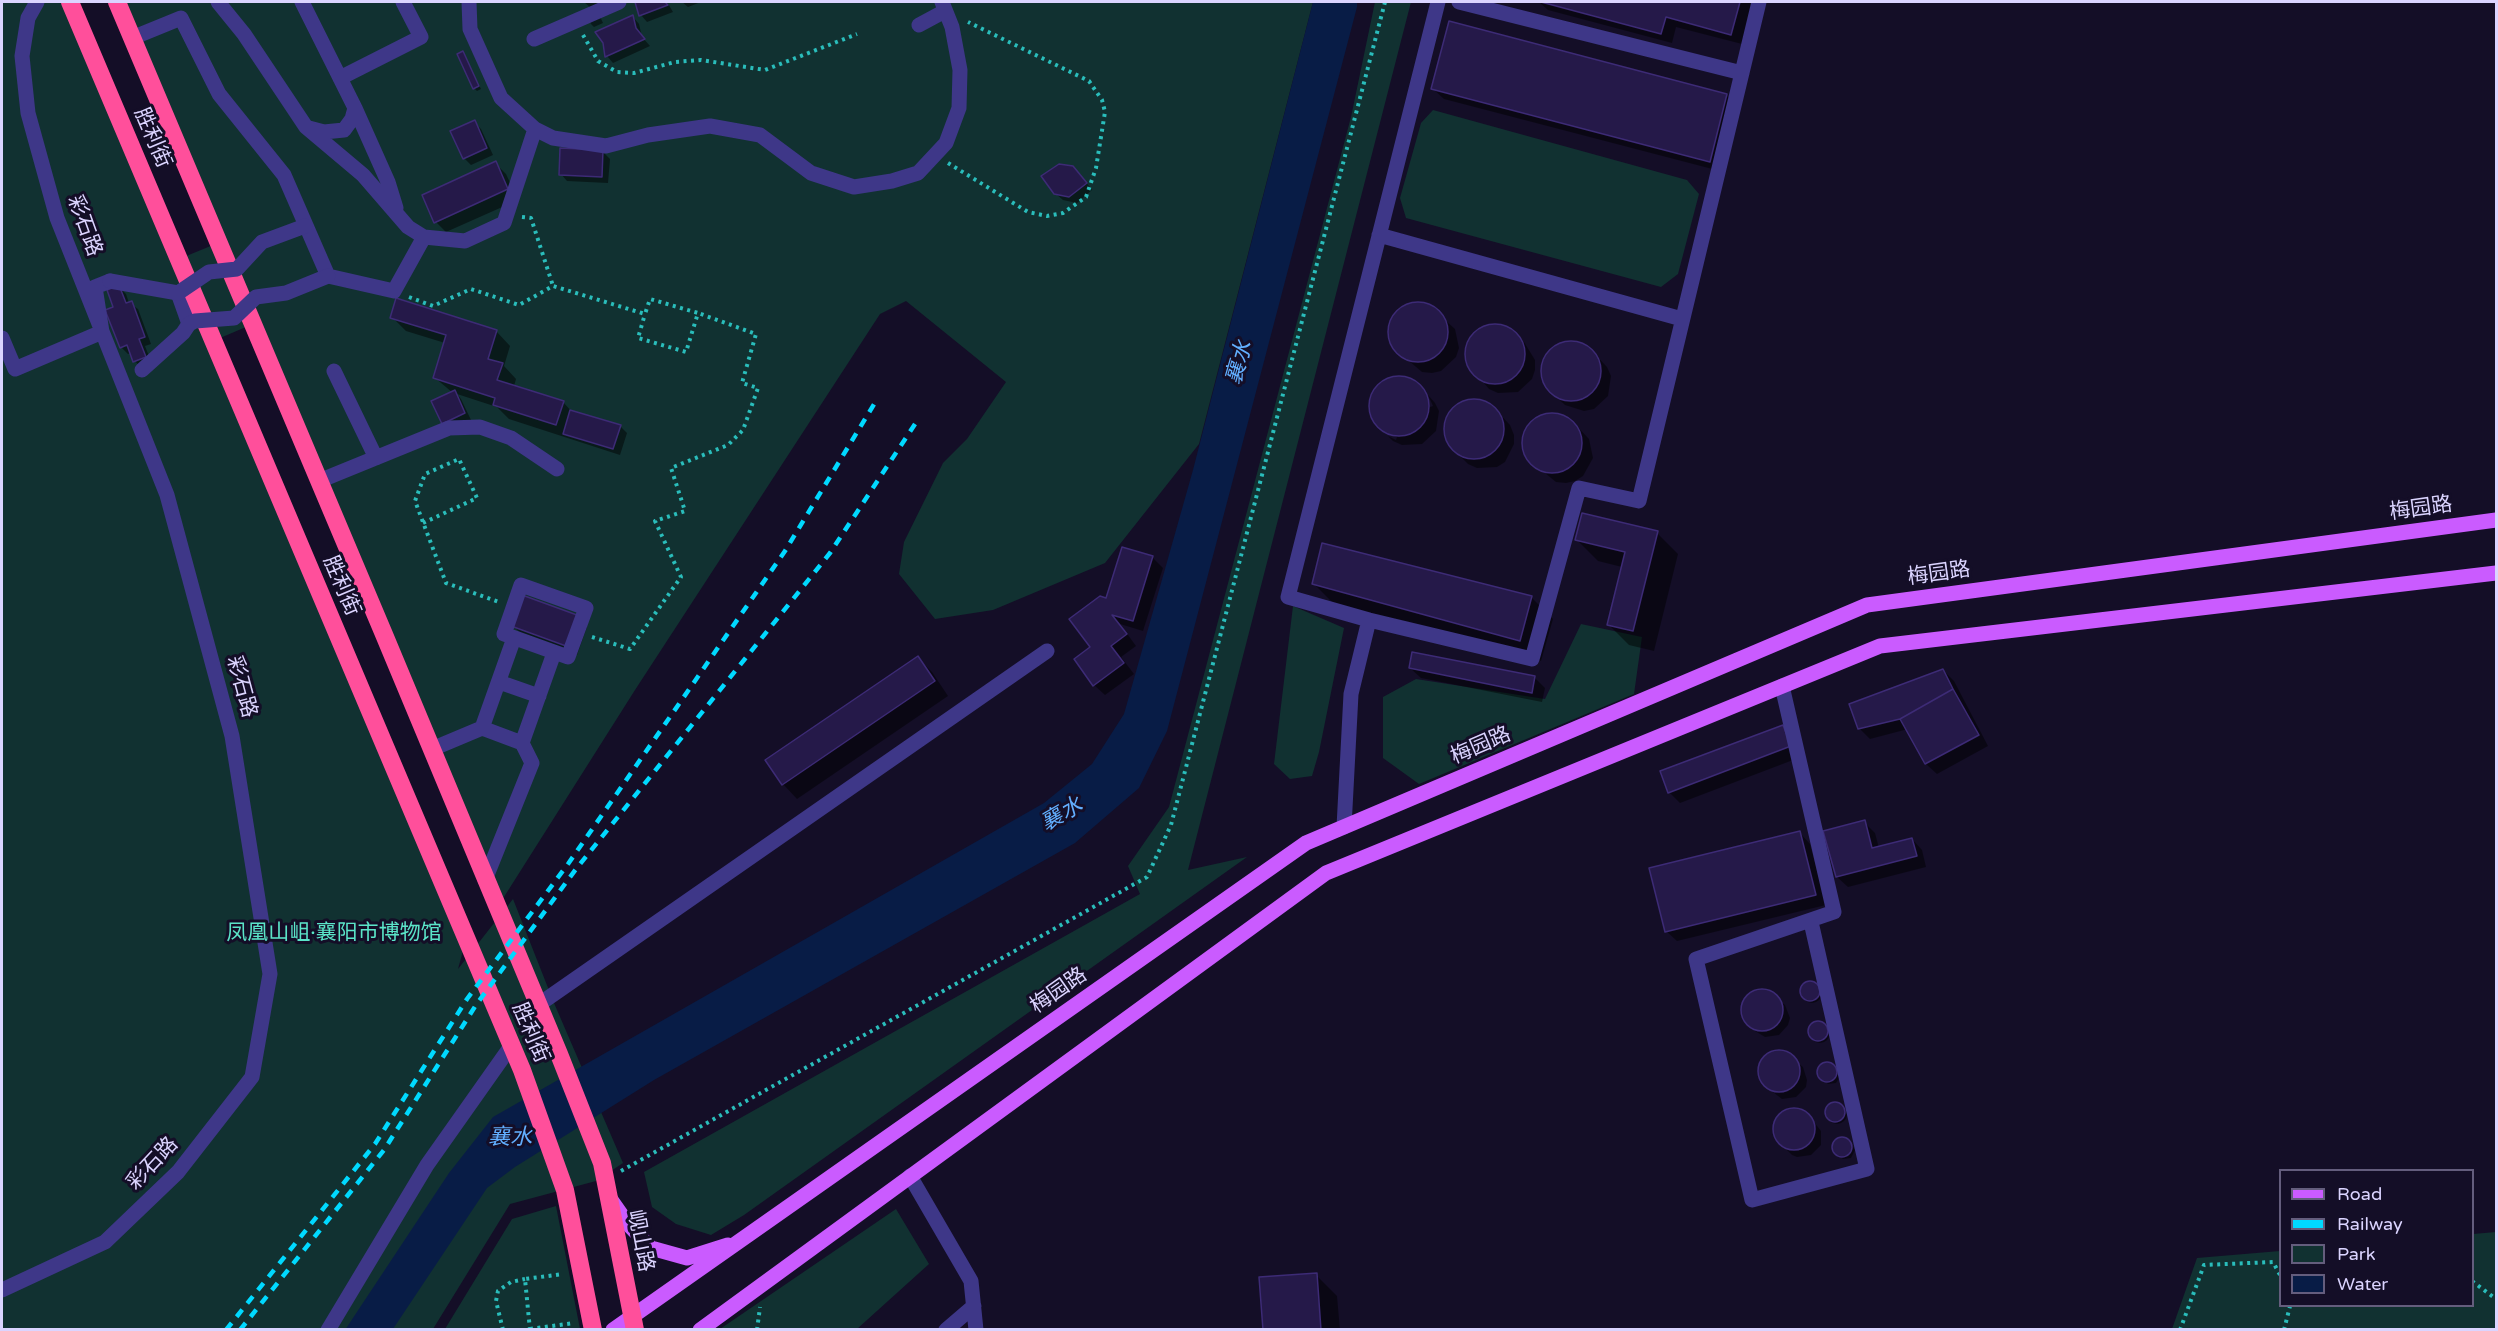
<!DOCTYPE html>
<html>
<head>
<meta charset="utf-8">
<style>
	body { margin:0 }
	#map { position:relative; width:2498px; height:1331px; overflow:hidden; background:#140e27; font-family:"Varela Round",sans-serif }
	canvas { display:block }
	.frame { position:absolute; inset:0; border:3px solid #dbd4ff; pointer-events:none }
	.legend { position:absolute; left:2279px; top:1169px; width:195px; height:138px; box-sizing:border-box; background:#140e27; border:2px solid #645d7d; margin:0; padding:8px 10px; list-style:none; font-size:18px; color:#dbd4ff }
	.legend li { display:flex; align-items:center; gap:12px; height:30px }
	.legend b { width:30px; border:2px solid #645d7d }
</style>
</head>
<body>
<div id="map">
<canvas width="2498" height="1331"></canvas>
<div class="frame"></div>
<ul class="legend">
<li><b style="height:8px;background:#ca5bff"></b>Road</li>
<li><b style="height:8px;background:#00d9ff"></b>Railway</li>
<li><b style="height:16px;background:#113131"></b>Park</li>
<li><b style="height:16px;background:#081c46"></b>Water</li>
</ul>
</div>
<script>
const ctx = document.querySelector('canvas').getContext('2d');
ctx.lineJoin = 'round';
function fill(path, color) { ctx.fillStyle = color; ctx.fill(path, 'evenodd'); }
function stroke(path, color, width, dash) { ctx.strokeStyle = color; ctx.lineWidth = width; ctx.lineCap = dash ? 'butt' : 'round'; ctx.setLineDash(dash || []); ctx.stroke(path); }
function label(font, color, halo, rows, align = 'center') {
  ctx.font = font + ' "Varela Round","Noto Sans SC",sans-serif'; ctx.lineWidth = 6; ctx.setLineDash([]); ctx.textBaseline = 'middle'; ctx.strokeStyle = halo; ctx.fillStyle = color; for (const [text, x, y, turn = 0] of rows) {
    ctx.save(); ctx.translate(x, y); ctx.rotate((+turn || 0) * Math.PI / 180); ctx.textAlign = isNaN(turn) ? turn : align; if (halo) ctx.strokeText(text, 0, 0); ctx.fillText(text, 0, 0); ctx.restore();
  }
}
fill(new Path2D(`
	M2,2H70L179,259L218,243L117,2H1313L1199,444L1105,563L993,610L935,619L899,574L904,542L943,463L967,439L1006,382L906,301L880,314L635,690L497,908L253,324L213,341L466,940L458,969L513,899L554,1003L623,1163L596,1181L510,1204L433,1329L2,1330Z
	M1375,2H1411L1188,870L1247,857L744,1215L711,1235L676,1224L652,1207L644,1172L1140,894L1128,866L1169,807L1351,117Z
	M1433,110L1687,180L1699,194L1678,274L1661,287L1406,218L1400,198L1421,123Z
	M1293,606L1344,628L1319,752L1312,776L1290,779L1274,764Z
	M1581,624L1642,637L1634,694L1419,784L1383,758V697L1416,679L1545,699Z
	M556,1206L580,1329H445L512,1219Z
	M896,1209L929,1264L857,1329H720Z
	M2496,1232V1329H2172L2197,1258L2280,1251V1306H2472L2473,1234Z`), '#113131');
fill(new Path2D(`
	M1313,2H1357V7L1167,731L1139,788L1075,843L654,1080L515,1167L487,1188L393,1329L345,1330L449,1173L493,1117L1044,803L1092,764L1124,714L1193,470Z`), '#081c46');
fill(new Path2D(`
	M584,2H606L597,10L603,23L594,27L591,24L585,11L591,8Z
	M636,2H667L673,12L647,22L641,15Z
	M682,2H701L688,7Z
	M1539,2H1753L1742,44L1676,27L1672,43L1548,10Z
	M633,17L639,24L642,37L650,46L613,63L607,56Z
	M463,53L481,89L477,91L474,88Z
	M1433,89L1726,95L1737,106L1720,171L1444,99Z
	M474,122L481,129L493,155L471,165L464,158Z
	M603,152L610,159L608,183L567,181L561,174Z
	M495,163L506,174L518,200L446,232L436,222Z
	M1080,174L1092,190L1077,203L1063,200L1055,193Z
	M119,287L126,294L129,303L138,309L151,344L145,346L152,364L141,368L135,361L131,353L128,354L121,347L115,308Z
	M1409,305H1428L1455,329L1459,348L1456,357L1441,371L1432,373L1422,372L1395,349L1389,332L1391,324L1395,315Z
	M392,317L496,331L510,346L504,366L516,379L514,386L563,402L573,413L620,426L627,433L620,455L509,419L497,407L457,394L461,399L471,420L450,430L443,423L453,393L434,377L445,343L406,331Z
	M1494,325L1513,331L1524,342L1535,360V370L1532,379L1518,392L1498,393L1489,389L1467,363L1466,354L1471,337L1486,326Z
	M1571,342L1580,343L1589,348L1607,367L1611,376L1608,396L1594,409L1584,411L1565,405L1547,388L1542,370L1543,362L1553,347Z
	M1398,377L1417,383L1425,391L1430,407L1433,406L1428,395L1435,403L1439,411L1436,431L1422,444L1402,445L1393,441L1388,436L1396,440L1397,437L1384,432L1371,415V397L1381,383Z
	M1473,400L1492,406L1510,425L1514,435V444L1505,462L1497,467L1477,468L1468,464L1450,446L1445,429L1446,420L1457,406Z
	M1543,415L1562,416L1571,420L1589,439L1593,458L1583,476L1575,481L1566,483L1556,482L1529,460L1523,443L1525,434L1529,426Z
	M1657,533L1678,554L1654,651L1629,645L1608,624L1622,567L1598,561L1577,540Z
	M1323,545L1532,598L1553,619L1541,661L1335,605L1314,584Z
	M1152,557L1163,568L1143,631L1120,624L1136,646L1121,657L1134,674L1105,695L1094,685L1092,647L1107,600Z
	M513,626L587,627L577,655L524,636Z
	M918,658L932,672L948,696L797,799L783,784L767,760Z
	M1410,668L1534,677L1545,688L1542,702L1421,678Z
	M1943,670L1954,681L1988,746L1937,774L1926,764L1908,729L1870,739L1859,728Z
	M1793,737L1801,757L1680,803L1669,792Z
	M1864,822L1875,833L1879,848L1912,839L1922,850L1926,867L1848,887L1837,877L1825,832Z
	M1800,833L1810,844L1826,905L1677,941L1666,931Z
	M1802 993a10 10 0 1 1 20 0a10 10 0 1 1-20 0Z
	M1766,990L1785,1005L1790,1018L1788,1025L1779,1035L1765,1037L1755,1031L1744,1019L1742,1007L1743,1002L1753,992Z
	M1810 1033a10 10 0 1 1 20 0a10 10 0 1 1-20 0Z
	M1784,1052L1803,1067L1807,1080L1806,1087L1796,1097L1782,1099L1765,1086L1759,1069L1770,1054Z
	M1826,1063L1838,1070L1839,1078L1836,1083L1828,1084L1819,1076L1818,1071L1821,1066Z
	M1827 1114a10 10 0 1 1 20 0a10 10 0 1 1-20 0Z
	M1799,1110L1810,1117L1821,1131V1145L1811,1155L1797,1157L1792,1155L1776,1139L1774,1127L1776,1122L1785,1111Z
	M1841,1138L1852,1145L1855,1150L1851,1158L1843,1159L1834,1151L1833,1145L1836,1140Z
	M1316,1275L1337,1296L1340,1330H1265Z`), '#0007');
const building = new Path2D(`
	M635,2H665L668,5L639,16Z
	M1541,2H1740L1731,35L1666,17L1661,34Z
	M633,15L636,28L645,39L605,57L603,43L595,32Z
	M1449,21L1727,94L1710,162L1431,89Z
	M463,51L479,86L473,89L457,54Z
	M475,120L487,148L463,159L450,131Z
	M560,148L603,150L602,177L559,175Z
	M496,161L508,189L434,223L422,195Z
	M1059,164L1073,166L1087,183L1069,197L1054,194L1041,176Z
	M119,285L126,303L132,301L145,337L139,339L146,357L133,362L127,345L120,348L105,310L113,307L107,290Z
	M396,298L497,330L488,359L503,363L497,380L564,401L556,425L493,405L495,398L433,378L446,335L390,318Z
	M1388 332a30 30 0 1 1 60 0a30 30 0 1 1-60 0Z
	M1465 354a30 30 0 1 1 60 0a30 30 0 1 1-60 0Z
	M1541 371a30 30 0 1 1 60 0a30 30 0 1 1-60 0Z
	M1369 406a30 30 0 1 1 60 0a30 30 0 1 1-60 0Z
	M455,390L465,413L442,424L431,401Z
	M1444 429a30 30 0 1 1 60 0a30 30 0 1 1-60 0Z
	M570,410L621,425L613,449L563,434Z
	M1522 443a30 30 0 1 1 60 0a30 30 0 1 1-60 0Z
	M1582,513L1658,531L1633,631L1607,625L1625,552L1575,540Z
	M1322,543L1532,596L1520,641L1312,584Z
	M1122,547L1153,556L1133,621L1112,615L1127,634L1111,646L1124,663L1093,686L1074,659L1090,647L1069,619L1100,596L1106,598Z
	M522,595L577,615L566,646L511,626Z
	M1412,652L1535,676L1532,693L1409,668Z
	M918,656L935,681L782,785L765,760Z
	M1943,669L1953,689L1900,719L1858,729L1849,704Z
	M1953,689L1979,735L1925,764L1900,719Z
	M1783,725L1791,746L1668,793L1660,771Z
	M1865,820L1872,848L1912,838L1917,856L1836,877L1823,831Z
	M1800,831L1816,895L1665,932L1649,868Z
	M1800 991a10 10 0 1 1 20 0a10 10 0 1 1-20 0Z
	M1741 1010a21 21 0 1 1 42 0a21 21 0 1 1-42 0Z
	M1808 1031a10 10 0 1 1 20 0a10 10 0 1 1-20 0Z
	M1758 1071a21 21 0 1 1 42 0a21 21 0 1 1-42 0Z
	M1817 1072a10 10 0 1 1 20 0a10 10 0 1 1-20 0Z
	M1825 1112a10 10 0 1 1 20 0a10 10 0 1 1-20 0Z
	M1773 1129a21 21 0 1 1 42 0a21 21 0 1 1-42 0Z
	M1832 1147a10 10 0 1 1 20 0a10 10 0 1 1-20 0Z
	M1317,1273L1321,1330H1263L1259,1277Z`);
fill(building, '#251949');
stroke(building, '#3d2b76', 1.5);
stroke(new Path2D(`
	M583,35L598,61L617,72L634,73L675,62L701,60L765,70L857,34
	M948,163L1028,212L1047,216L1063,213L1086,197L1096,168L1105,112L1102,100L1089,81L968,22
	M522,217L531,218L553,286
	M409,297L433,306L471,289L519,305L553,286L645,314L650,299L698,313L686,352L638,338L645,314
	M423,523L477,498L459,459L425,474L415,501L446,583L499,602
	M592,637L630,649L681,577L655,521L685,511L671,468L728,445L743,430L758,388L742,383L756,334L698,313
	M621,1171L1147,877L1171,825L1385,2
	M2472,1281L2496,1299
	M530,1329L574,1323
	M503,1330L496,1301L498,1291L511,1282L525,1279
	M530,1330L525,1279L563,1274
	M757,1330L760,1307
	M2180,1330L2204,1265L2273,1262L2280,1275
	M2284,1330L2290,1306`), '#2abdbb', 4, [3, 4.5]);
stroke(new Path2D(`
	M218,2L244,34L306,127L363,175L408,227L424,237
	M302,2L355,108L352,119L344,130L324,132L309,128
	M469,2L470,29L501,98L535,129L553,138L606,146L648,135L710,126L760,135L811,173L854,187L892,181L918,173L946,143L959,108L960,70L952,27L942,2
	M1438,2L1288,597L1369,620L1532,659L1579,488L1639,501L1759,2
	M1459,2L1742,73
	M919,25L945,11
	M132,38L181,18L219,94L284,175L328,276L394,291L424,237L465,241L504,223L535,129
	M534,39L619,2
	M340,78L421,37L403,2
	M355,108L388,182L396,208
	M1379,235L1682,319
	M178,293L189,324
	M2,338L15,369L102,332L95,287L110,281
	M334,371L376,458
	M319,481L449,428L480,427L511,438L557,469
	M521,585L586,608L568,657L504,634Z
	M499,682L539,696
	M1782,686L1834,912L1696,959L1752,1200L1867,1169L1811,922
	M482,728L514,638
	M522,743L554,653
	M432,749L482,728L522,743L532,763L485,880
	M1344,827L1351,694L1369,620
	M538,1005L1047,651
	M910,1176L971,1281L976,1330
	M2,1290L105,1242L178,1172L252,1077L270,974L232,736L167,495L57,218L28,113L22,56L28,18L37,2
	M328,1330L427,1165L511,1046
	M946,1330L974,1306`), '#3e3788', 15);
stroke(new Path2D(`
	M609,1197L628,1224L651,1248L687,1258L728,1245
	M613,1330L1306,843L1867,605L2496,520
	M700,1330L1326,873L1880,646L2496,573`), '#ca5bff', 15);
stroke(new Path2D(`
	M70,2L522,1070L565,1190L593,1330
	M117,2L383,632L559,1054L602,1163L635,1330`), '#ff4f9b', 18);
stroke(new Path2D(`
	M226,1330L375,1144L467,999L568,864L785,551L876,401
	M240,1330L384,1150L476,1005L576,869L830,553L917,421`), '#00d9ff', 4.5, [9, 8]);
stroke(new Path2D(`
	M110,281L178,293L209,272L237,269L262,242L305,226
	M142,370L183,333L189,324L195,321L234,318L256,297L286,293L328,276`), '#3e3788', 15);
label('21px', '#dbd4ff', '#140e27', [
	["胜利街",152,138,67],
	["彩石路",84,226,70],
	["梅园路",2421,509,-8],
	["梅园路",1939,574,-8],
	["胜利街",341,586,67],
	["彩石路",241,687,75],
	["梅园路",1481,746,-23],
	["梅园路",1059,991,-35],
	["胜利街",530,1033,67],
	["彩石路",153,1164,-47],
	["岘山路",640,1241,79]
]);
label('21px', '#5be5c9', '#140e27', [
	["凤凰山岨·襄阳市博物馆",334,933]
]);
label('italic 22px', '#62afff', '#140e27', [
	["襄水",1240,363,-74],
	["襄水",1062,815,-30],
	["襄水",510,1138]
]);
</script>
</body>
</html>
